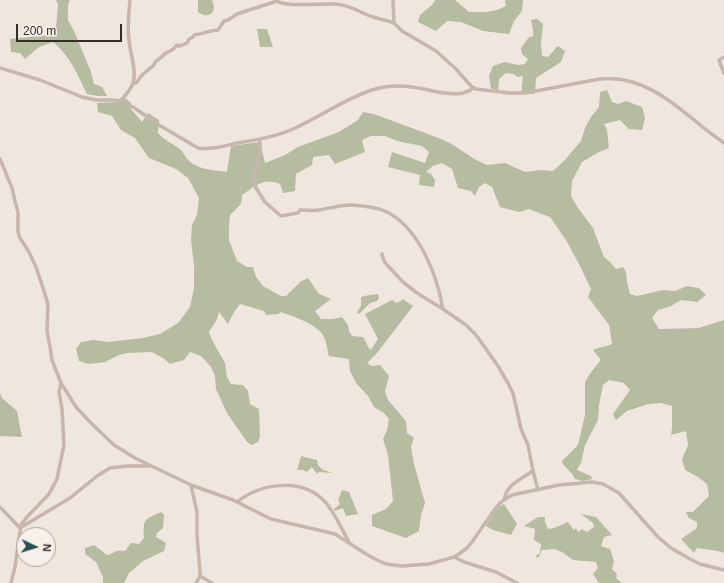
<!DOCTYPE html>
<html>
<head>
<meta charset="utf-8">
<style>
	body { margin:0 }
	#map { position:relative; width:724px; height:583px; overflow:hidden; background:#efe6de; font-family:Helvetica,sans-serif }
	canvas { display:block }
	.north { position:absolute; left:16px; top:527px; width:40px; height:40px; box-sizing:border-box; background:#f7f0ea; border:1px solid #a9a29d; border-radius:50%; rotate:94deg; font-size:11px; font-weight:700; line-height:16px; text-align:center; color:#352c2a }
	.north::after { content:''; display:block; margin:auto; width:14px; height:18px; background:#245151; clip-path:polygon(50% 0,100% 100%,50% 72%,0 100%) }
	.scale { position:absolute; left:16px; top:24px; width:106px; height:18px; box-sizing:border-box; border:2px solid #352c2a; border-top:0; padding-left:5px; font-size:12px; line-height:14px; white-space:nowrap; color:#352c2a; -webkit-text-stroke:3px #f7f0ea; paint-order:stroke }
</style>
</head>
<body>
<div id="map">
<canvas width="724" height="583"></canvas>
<div class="north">N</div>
<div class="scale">200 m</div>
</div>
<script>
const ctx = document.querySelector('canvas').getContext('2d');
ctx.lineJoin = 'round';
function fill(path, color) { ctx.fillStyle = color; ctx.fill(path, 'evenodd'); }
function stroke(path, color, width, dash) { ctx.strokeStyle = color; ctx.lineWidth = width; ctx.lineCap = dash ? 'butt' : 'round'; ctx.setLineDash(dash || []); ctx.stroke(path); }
fill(new Path2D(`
	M56,0H70L68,5V20L75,33L91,72L94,84L102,87L107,96H97L87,94C77,74 71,57 53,42L39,47L25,59L20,53L11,52L10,39L50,35L56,29L58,5Z
	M198,0H212C218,12 209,20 198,12Z
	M435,0H455L469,12H486L497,10L506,6L505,0H523L522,11L514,21L509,34L483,31L461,22L447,21L436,31L418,22L420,15L433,4Z
	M537,19L543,24L541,43L542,56L548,57L558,46L565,51L561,62L536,78L535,94H521L523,76L517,77L514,74L506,73L499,79L498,92L491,88L489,76L493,66L505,62L518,65L525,64L528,59L522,54L521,48L529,37L533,36C534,30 532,26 531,20Z
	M257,29H267L273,47H260Z
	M607,90L612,102L618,104L626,101L642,107L645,118L642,130L629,129L620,120L604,124L607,130L609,148L599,152L582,162L572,181L571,196L578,208L593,228L604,257L610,262L616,269L623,267L626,272L627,282L630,294L637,296L663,290L675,291L687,286L699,288L706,295L697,302L681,300L671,306L658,310L652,318L659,329L699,328L724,320V553L718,551L697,548L694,553L681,539L697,528V522L689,518L686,512H693L709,496L707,484L698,477L685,470L682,459L688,445L686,431L671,435L672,428V406L661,403L648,404L627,411L616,420L613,414L630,390L624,383L609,380L603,385L599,405L598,420L585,445L581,463L577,470L591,476L592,479L583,481L575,479C572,471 564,468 562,461L578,445L585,415V382L591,372L601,360L593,350C599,347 606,347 612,344L609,325L588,297L591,289L580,266L566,240L550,217L529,209L519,212L500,207L492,187L485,183L479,187L475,196L471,191L458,188L452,169L442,163L433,166L426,172L431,174L435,180L434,187L419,185L420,175L388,167L392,152L425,163L429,152L422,146L397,141L385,136H371L362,140L365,152L335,164L329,155L313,157L312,165L296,174L295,191L283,193L280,184C263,177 256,186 242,195L241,204L230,215L229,227V240L237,261L247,267H253L256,277L263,286L281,296H286L300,282L308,278L319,294L331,299L315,311L321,319H333L342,317L348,325L349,331L352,336L363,337L370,350L372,348L378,339L365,314L392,300L397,303L403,299L413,306L377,353L367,363L372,366L380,365L389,376L385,391L388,400L406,421L407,433L414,438L411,447L414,464L425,503L421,515L419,531L406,538L372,526V515L386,509L393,501L388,455L383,439L387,430L389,419L384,413L374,407L368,396L356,383L350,371L349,359L329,356C327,350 327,343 324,337C318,324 293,316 280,312L279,314L266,315L264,311L240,304L234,312L228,324L219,312L217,319L209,332L212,340L225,363L227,377L231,384L243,385L248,391L250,404L259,409L260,436L258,442L252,445L247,442L227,413L216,389L215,376L211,367L201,356L190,352L184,360L170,364L163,358L152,352L127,353L119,355L105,362L89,364L79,361L76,349L81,342L93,340L108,342L143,338L160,334L178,323L190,307L194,288V266L191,240L192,225L197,215L199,198L188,178L176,169L149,158L135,138L121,130L112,116L98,112L97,103L118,102L125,98L131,103V109L142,122L148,113L159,120L158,133C165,141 174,144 181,150C184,153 185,157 188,160C198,170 214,170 227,172L231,146L260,142L265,163L285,155L298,147L339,132L358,120L363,112L374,114L436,137L450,143L476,160L487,165L505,163L525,172L541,170L553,171L564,161L581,141L585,128L591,117L599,107L600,92Z
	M378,294L379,298L377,301L370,303L359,314L357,312L361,306V297L369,295Z
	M0,393L2,398L17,411L22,437L0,436Z
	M301,456L317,460L318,465L323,470L333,473L319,472L317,474L312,467L307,472L303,470H297Z
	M342,490L349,492L358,514L346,516L343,508L334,511V509L340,504L338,499L340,496Z
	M504,504L517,524L511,535L493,530L486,526L498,507Z
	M161,512L164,515L163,528L157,533L156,537L166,543L164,551L143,561L129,573L124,583H103V577L96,562L85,554V548L94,545L107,555C116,553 114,549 125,551L131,543L139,544L144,538C143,518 144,520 161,512Z
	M581,514L596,517L612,535L604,537L601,546L610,549L614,561L612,569L617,574L616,578L622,583H599L593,574L598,568L596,562L573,560L562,552L554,549L542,550L538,558L535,556L540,553L541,544L534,540L535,529L524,526L538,517H545V522L548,529L554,528L568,522L574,530L576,528L578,532L582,529L587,532L594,527L593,523Z`), '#b5bca0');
stroke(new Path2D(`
	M276,0C283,8 322,3 334,4C347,4 358,11 370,16C378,19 386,20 394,23
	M393,0L394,23L402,31L436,51L456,69L471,86L476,89L509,93H525L600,79C640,75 670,100 699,124C707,131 716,137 724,143
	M724,57L719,60L724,73
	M0,68L40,80L82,97L96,100H114L120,101L133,107L159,125L198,148C211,150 224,146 237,143C256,140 275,137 293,129C320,117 344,99 372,90C387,85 403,85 418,88C432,90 448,96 463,93C467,92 471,90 474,88
	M133,83H136L142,75L154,65L155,62C160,59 162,56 166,53C171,50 173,51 177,45L180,46L187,43L189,39L193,37L194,35C203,34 210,30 218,30L224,21L228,20L237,14L277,1
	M120,101C125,96 131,90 133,83C137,71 130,53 129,40C127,27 129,13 130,0
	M260,139V154L255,170L254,181L256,188L265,202L281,216L298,213L300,210C307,210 313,211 319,210C330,208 341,205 352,205C363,206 375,207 385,211C419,227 437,275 443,309
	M0,159L12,188L15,201L18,212V232L20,238L29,252L36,267L45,294L48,305L47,331L50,347L52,360L61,383L76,407L91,423L114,445L135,458L191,485L233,500L271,519L335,534L366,554L375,559L386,564L402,566L429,564L454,557L459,554L467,548L472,542L495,509L499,504L504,500L512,495L559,485L592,482L603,484L619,493L658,537L671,548L690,559L700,564L724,570
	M382,254L384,261L388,266L403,282L417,293L443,309L466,325L476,335L498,366L509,385L513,393L521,429L528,445L533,471L538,490
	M191,485L197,512V535L200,572V576L196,583
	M504,500C507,484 521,479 533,471
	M237,502C263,482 304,477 327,504C336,516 342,529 349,542
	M0,507L20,528L70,498L97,476L110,468L127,466H149
	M454,557L464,562L496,572L517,583
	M200,576L212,583
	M11,583L15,567L21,525L27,517L49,494L57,479L64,445L62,409L59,392L61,383`), '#c6b6ab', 3.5);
</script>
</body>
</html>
